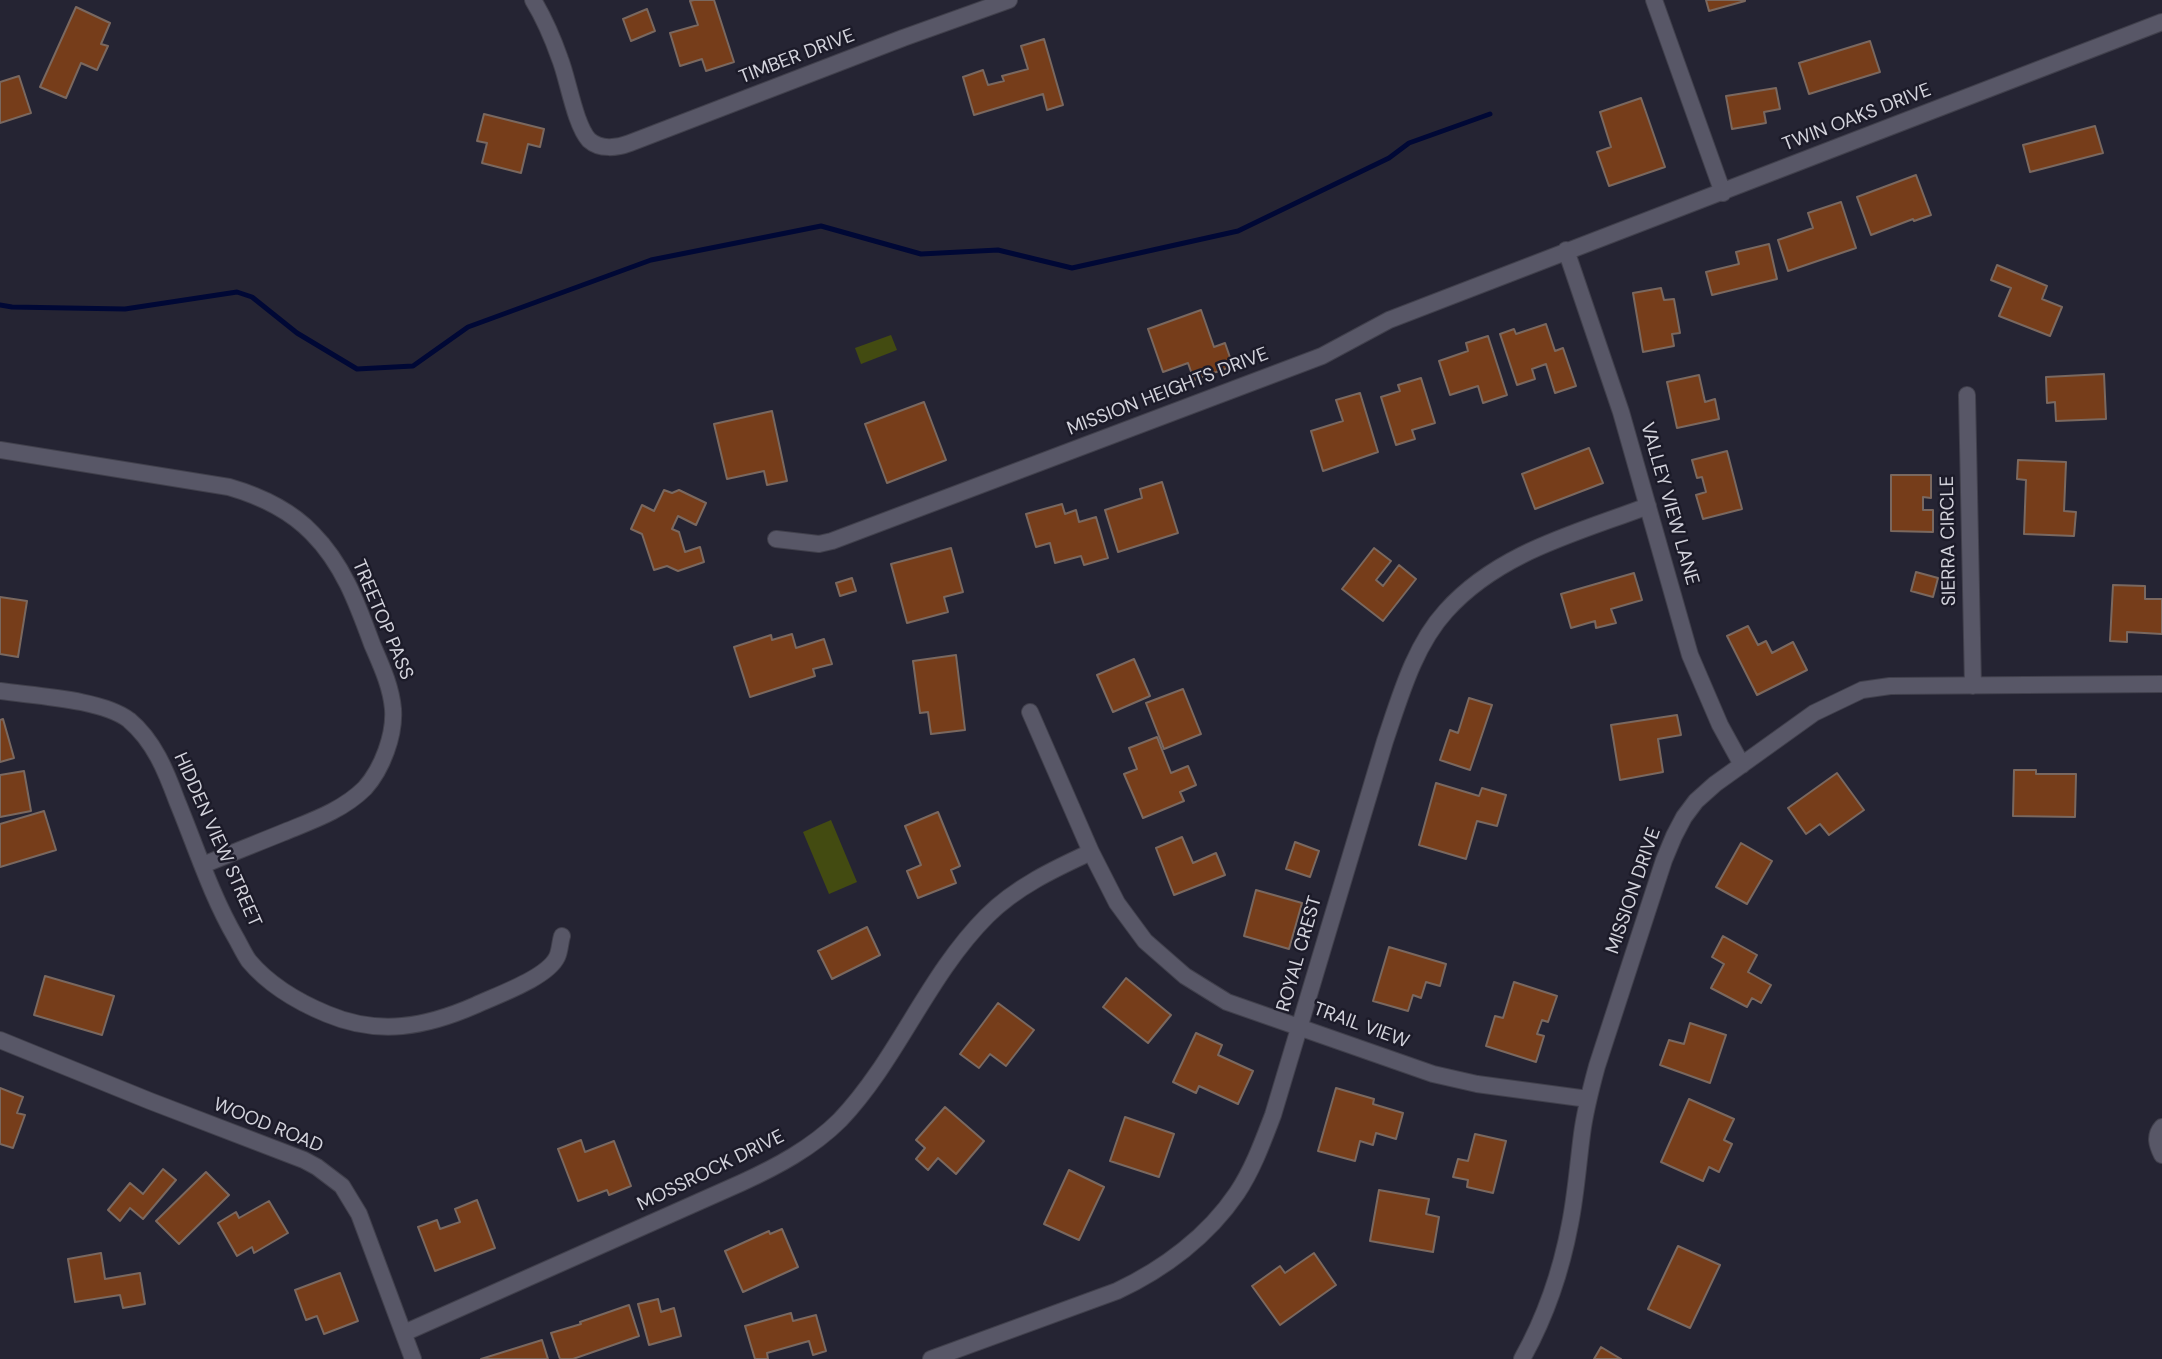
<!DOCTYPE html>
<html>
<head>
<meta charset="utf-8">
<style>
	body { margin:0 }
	canvas { display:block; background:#252433 }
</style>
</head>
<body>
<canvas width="2162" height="1359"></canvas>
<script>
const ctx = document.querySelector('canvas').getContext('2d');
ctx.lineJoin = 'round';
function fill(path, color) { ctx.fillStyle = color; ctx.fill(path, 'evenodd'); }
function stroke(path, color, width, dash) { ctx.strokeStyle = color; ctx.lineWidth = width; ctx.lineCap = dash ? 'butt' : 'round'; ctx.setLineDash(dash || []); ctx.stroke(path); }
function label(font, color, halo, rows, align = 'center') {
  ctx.font = font + ' "DM Sans",sans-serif'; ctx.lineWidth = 5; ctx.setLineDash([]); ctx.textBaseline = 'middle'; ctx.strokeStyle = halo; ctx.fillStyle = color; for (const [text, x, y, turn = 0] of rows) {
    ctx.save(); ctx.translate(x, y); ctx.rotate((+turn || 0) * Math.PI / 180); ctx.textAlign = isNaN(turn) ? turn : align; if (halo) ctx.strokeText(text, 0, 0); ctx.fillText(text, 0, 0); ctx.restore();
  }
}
fill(new Path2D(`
	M891,335L897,350L861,364L855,348Z
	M831,820L857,882L829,894L803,832Z`), '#434b11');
stroke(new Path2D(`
	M0,305L12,307L125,309L237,292L252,297L297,333L357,369L413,366L468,327L651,260L821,226L921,254L998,250L1072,268L1238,231L1389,158L1409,143L1490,114`), '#000835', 5);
const building = new Path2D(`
	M694,0H714L734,62L706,71L702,59L680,66L670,33L698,25L690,1Z
	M1706,0H1745V1L1709,11Z
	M76,7L110,23L101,44L108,46L97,70L81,63L66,98L40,87Z
	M647,9L655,31L631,41L623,19Z
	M1044,39L1063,105L1047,110L1043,94L974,115L963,77L983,70L988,85L1004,81L1002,76L1028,69L1021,46Z
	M1870,41L1880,72L1809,94L1799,63Z
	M19,76L31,113L0,123V82Z
	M1776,88L1780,109L1764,112L1766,123L1732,129L1726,96Z
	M1641,98L1665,167L1609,186L1597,152L1611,147L1600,112Z
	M484,114L544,129L540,147L528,144L521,173L482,163L487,143L477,141Z
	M2095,126L2103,153L2030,172L2023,145Z
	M1916,175L1931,215L1914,221L1913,219L1871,235L1857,197Z
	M1841,202L1856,248L1788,271L1778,240L1813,228L1808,213Z
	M1769,244L1777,279L1712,295L1706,272L1739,264L1736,252Z
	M1997,265L2047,286L2042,299L2062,307L2050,336L1999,316L2011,288L1991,280Z
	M1661,288L1664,300L1674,299L1680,333L1672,334L1674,346L1643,352L1633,293Z
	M1201,310L1214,347L1225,343L1233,366L1194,380L1188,363L1163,372L1148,329Z
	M1546,324L1555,351L1563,348L1576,386L1555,393L1546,364L1532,369L1535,379L1517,385L1500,334L1514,329L1516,334Z
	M1488,336L1507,395L1483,403L1478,386L1450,395L1439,361L1468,351L1466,343Z
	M2104,374L2106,419L2056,421L2055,402L2047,403L2046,377Z
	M1699,375L1705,402L1715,399L1719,419L1677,428L1667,382Z
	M1421,378L1435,423L1412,430L1415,439L1396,445L1381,397L1400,391L1398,385Z
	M1360,393L1378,452L1323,471L1311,431L1343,421L1336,400Z
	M924,402L946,460L887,483L865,424Z
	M772,411L787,481L767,485L764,471L727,479L714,424Z
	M1589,448L1603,483L1535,509L1522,474Z
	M1727,451L1742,509L1703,519L1696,495L1706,492L1702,477L1697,478L1692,460Z
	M2018,460L2066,462L2064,511L2076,512L2074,536L2024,534L2026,480L2017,479Z
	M1891,475H1931V498L1923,497V510H1933V532L1891,531Z
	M1162,482L1178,533L1118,552L1105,510L1142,498L1140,489Z
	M664,490L672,493L679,490L706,503L696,525L678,516L672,529L679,532L685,552L700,547L704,562L678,571L667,566L654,570L642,534L631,529L642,505L654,511Z
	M1062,504L1065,514L1076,510L1079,522L1096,517L1108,558L1084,565L1081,556L1055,563L1050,543L1036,547L1026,514Z
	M951,548L963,592L944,597L948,612L907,623L891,564Z
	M1374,548L1391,561L1376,580L1383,586L1399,565L1416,579L1383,621L1342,589Z
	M1916,572L1938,578L1933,597L1911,591Z
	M1634,573L1642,600L1611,609L1616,623L1596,628L1595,621L1571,628L1561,594Z
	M852,578L856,591L840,596L836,583Z
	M2113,585L2145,586V599H2162V634L2127,632V642L2110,641Z
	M0,597L27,601L18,657L0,654Z
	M1748,626L1758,645L1766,641L1772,653L1793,642L1807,670L1757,695L1727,636Z
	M792,634L796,648L824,639L832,664L813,669L815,676L750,697L734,647L771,635L772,640Z
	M956,655L965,730L931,734L928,712L920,713L913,661Z
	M1134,659L1150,696L1113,712L1097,675Z
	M1183,689L1201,734L1164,749L1146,703Z
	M1469,698L1492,705L1470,770L1440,760L1450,730L1458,733Z
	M1677,715L1681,735L1658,739L1663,772L1620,780L1611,725Z
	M3,719L14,758L0,762V720Z
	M1157,737L1171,773L1188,766L1196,785L1180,792L1184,801L1143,818L1124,774L1137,769L1129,748Z
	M2014,770H2036V774H2076L2075,817L2013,816Z
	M24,771L31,811L0,817V775Z
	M1837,773L1864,810L1829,835L1820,824L1806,834L1788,808Z
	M1436,783L1479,796L1482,788L1506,795L1497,826L1477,821L1466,859L1419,845Z
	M44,811L56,850L0,867V824Z
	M938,812L960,866L951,870L956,883L918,898L907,871L921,865L905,826Z
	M1182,837L1193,863L1216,853L1225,875L1174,895L1156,848Z
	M1295,842L1319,851L1310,877L1286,869Z
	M1741,843L1772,861L1747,904L1716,887Z
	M1256,890L1302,903L1289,949L1244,936Z
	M867,927L880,955L832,979L818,951Z
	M1723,936L1757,955L1748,972L1771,985L1761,1003L1752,998L1747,1007L1711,988L1724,964L1712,957Z
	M1389,947L1446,964L1440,986L1426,982L1421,998L1413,995L1408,1011L1373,1001Z
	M45,976L114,996L102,1035L34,1015Z
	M1126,978L1171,1015L1148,1043L1103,1007Z
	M1514,982L1557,996L1548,1022L1542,1020L1537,1034L1544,1036L1536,1062L1486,1046L1495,1016L1503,1018Z
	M998,1003L1034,1030L1006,1066L990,1054L979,1068L960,1054Z
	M1690,1023L1726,1035L1710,1083L1660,1065L1669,1040L1684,1044Z
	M1196,1033L1222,1045L1218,1055L1253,1071L1238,1104L1199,1086L1196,1093L1173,1082Z
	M0,1088L23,1097L17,1113L25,1115L13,1148L0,1144Z
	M1336,1088L1374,1099L1373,1104L1403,1113L1396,1139L1376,1133L1373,1145L1360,1141L1355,1161L1318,1151Z
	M1689,1099L1734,1119L1724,1140L1732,1144L1719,1172L1709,1167L1703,1181L1661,1162Z
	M945,1107L984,1141L956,1174L938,1158L928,1170L916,1159L925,1148L916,1140Z
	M1125,1117L1174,1134L1159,1177L1110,1161Z
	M1475,1134L1506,1141L1493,1193L1467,1187L1468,1180L1453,1177L1458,1159L1468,1161Z
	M581,1140L585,1152L614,1141L631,1186L609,1195L607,1190L578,1201L558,1149Z
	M163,1169L176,1180L143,1219L130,1208L120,1221L108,1210L130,1183L143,1194Z
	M1069,1170L1104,1187L1079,1240L1044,1224Z
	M206,1172L229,1195L179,1244L156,1221Z
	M1379,1190L1429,1199L1426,1214L1439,1217L1433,1252L1370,1241Z
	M477,1200L495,1248L435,1271L418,1227L437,1220L440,1229L460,1222L455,1209Z
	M269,1201L288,1233L254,1253L252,1247L237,1256L218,1223L236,1212L239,1218Z
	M782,1229L798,1267L743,1292L725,1251L769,1231L770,1234Z
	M1678,1246L1720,1265L1690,1328L1648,1309Z
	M101,1253L105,1279L140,1273L145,1304L123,1308L120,1295L75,1302L68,1259Z
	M1314,1253L1336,1285L1280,1325L1252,1286L1280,1266L1285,1273Z
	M340,1273L358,1321L324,1334L317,1316L306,1320L295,1290Z
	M658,1299L661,1312L674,1308L681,1336L649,1345L638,1304Z
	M629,1305L639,1336L573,1359H560L551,1333L581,1324L580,1322Z
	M791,1313L793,1321L816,1315L826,1351L813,1355L809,1341L767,1353L768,1359H755L745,1326Z
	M542,1340L548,1359H481Z
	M1601,1347L1621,1359H1594Z`);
fill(building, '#763d1a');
stroke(building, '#7a685f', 2);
const street = new Path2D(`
	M533,0C544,18 553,39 560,59C568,79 575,125 589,140C600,150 617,148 630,143L903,38L1009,0
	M1654,0L1723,193
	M1566,250L1621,412L1690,655L1720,725L1742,765
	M1967,395L1973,686
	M0,450L229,487C260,496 289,509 312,533C343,564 357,603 372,644C381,665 391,686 393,709C395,735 382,769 365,788C342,811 311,821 282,833C255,844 229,854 203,865
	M776,539L819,544L832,541L1322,356L1389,320L2162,22
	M0,691C34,696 102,699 129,720C154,741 166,771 177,801C196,847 211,895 236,938C240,945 244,954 249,961C270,986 298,1002 327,1014C379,1036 426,1027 476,1005C497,995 547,978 557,957C560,951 560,942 562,936
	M1030,712L1091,852L1117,903L1145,941L1185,976L1227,1002L1433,1074L1477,1084L1588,1099
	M0,1040L150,1101L304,1160L317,1167L342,1186L359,1214L413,1359
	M2162,1127C2154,1136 2157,1145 2162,1155
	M404,1333L741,1183C776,1167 812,1148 840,1120C898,1059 927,976 987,916C1016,887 1054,869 1091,852
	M931,1359L1117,1291C1164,1269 1208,1236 1237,1193C1253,1169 1263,1141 1273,1115L1385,741C1400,697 1414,646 1446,611C1499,552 1577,533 1648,506
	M1522,1359C1546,1316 1561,1272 1570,1224C1576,1194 1578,1164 1582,1134C1585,1110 1591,1088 1597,1066L1664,860L1674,836L1684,817L1696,801L1715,784L1814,713L1862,690L1890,686L2162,684`);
stroke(street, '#41404c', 18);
stroke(street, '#585767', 16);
label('19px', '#d3d3dc', '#1c1b29', [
	["TIMBER DRIVE",797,57,-21],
	["TWIN OAKS DRIVE",1857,118,-21],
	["MISSION HEIGHTS DRIVE",1168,392,-21],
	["VALLEY VIEW LANE",1669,504,74],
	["SIERRA CIRCLE",1949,541,-91],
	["TREETOP PASS",382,620,67],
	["HIDDEN VIEW STREET",217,840,66],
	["MISSION DRIVE",1634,891,-71],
	["ROYAL CREST",1300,954,-74],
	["TRAIL VIEW",1361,1026,20],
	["WOOD ROAD",268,1126,22],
	["MOSSROCK DRIVE",711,1171,-26]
]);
</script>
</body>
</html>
